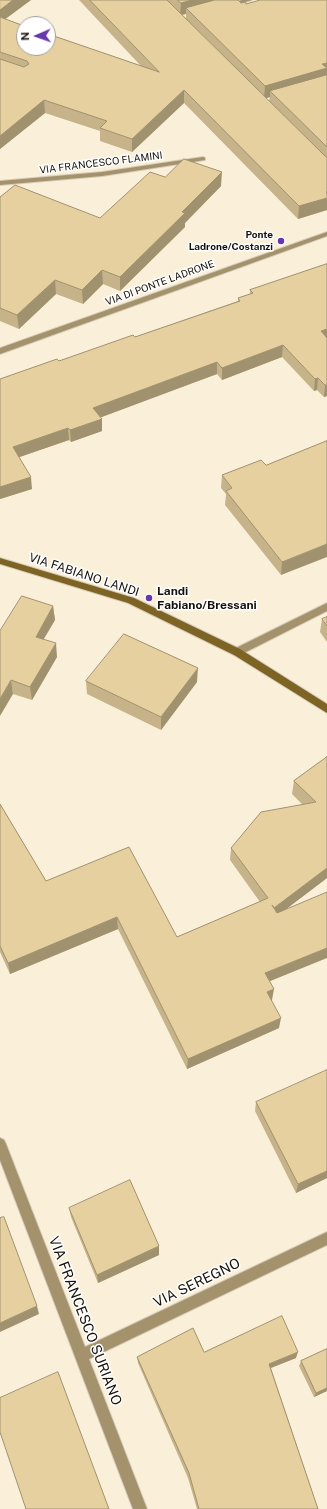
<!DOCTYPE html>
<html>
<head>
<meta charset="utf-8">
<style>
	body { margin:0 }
	#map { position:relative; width:327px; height:1509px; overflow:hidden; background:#faf0da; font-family:"Public Sans",sans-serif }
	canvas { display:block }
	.north { position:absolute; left:16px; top:16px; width:40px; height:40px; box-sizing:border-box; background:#fff; border:1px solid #a2a09d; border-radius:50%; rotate:268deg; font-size:11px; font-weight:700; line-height:16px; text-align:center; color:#16120b }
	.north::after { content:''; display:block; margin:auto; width:14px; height:18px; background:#6637af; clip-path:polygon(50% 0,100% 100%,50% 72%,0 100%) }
</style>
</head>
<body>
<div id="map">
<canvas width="327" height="1509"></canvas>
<div class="north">N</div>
</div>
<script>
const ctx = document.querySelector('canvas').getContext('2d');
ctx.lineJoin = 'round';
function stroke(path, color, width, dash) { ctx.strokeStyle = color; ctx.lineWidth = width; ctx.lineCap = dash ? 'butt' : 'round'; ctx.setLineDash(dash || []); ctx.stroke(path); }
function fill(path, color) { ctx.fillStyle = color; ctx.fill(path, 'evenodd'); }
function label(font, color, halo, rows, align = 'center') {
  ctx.font = font + ' "Public Sans",sans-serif'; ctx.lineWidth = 3; ctx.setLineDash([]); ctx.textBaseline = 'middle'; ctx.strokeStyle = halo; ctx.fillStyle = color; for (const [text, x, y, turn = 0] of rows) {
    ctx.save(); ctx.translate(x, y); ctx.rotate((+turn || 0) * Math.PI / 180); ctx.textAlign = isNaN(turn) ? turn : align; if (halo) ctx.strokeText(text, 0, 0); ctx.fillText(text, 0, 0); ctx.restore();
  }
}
const street = new Path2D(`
	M242,0H252L229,7L226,5Z
	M203,157L205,158V160L102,176L0,185V181L102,172Z
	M327,232V236L0,354V348Z
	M327,603V611L240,655H234L232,652L234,649Z
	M0,1138L4,1140L6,1144L85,1347L327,1232V1245L89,1359L147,1509H133L0,1160Z`);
const secondary = new Path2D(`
	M0,558L134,598L240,649L327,704V713L234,655L128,603L0,564Z`);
stroke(street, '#d6ccb9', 2);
stroke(secondary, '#d6ccb9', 2);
fill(street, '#a3926b');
fill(secondary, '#7e6424');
fill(new Path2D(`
	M0,0H31L5,19L141,66L79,0H238L326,75V76L327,75V210L298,219L184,103L132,152L100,141V131L45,113L0,149ZM186,14V18L182,15ZM270,97L269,101L266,98Z
	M165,177L221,186L185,223V227L120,291L103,284L83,304L56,294L19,329L0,321V197L100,218Z
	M327,264V396L324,397L317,390L314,391L282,357L222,380L217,374L100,417L102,419V431L71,442L69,440L19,457L32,489L0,499L59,361L135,337L238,301V298L250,294V290Z
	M327,441L281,575L225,505L226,494L221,488L222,475L266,465Z
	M53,606L55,620L44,639L57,657L32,700L13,694L0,631Z
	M322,619L327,626V642L320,632Z
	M86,681L197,682L161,730L87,694Z
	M327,757V878L285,910L269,981L272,1000L271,1001L279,1028L187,1069L118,929L10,974L0,952V804L46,881L177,937L260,902L230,860L231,848L303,805L292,794L294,781Z
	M256,1102L327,1178L296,1193L255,1111Z
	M69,1208L159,1255L98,1283L71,1217Z
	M327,1349V1391L314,1397L299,1366L301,1361Z
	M204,1352L296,1358L271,1368L318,1509H197L188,1478L138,1363L137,1357Z`), '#c6b389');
fill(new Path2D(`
	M13,0H31L0,23V10Z
	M192,0H227L186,8V14L180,15L181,3Z
	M327,63V75H326L325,81L270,91V97L264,99L265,86L322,64Z
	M184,90V103L132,152V139Z
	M44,100L45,113L0,149V136Z
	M222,172L221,186L185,223V227L120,291V277L182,212Z
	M326,192H327V210L298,219L299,206Z
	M102,270L103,284L83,304L82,290Z
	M55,280L56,294L19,329L17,315Z
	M327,329V340L321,331Z
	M283,345L282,357L222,380V368Z
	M217,362V374L94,420L93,408Z
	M318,378L317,390L314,391L315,379Z
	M325,385H327V396L324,397Z
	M102,419V431L71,442L70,430Z
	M68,428L69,440L14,459L13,447Z
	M31,477L32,489L0,499V487Z
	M327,544V557L281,575L282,562Z
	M53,606L55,620L37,650L36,637Z
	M56,643L57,657L32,700L30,687Z
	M198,668L197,682L161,730V717Z
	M11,680L13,694L0,716V699Z
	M327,868V878L273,919L274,908Z
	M117,917L118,929L10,974L8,963Z
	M327,948V958L263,984L265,973Z
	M274,989L272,1000L265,1003L267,992Z
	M281,1018L279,1028L187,1069L188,1059Z
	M327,1171V1178L296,1193L298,1184Z
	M159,1246V1255L98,1283L97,1275Z
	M37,1306L39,1314L0,1332V1323Z
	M298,1352L296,1358L268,1369L269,1364Z
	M327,1388V1391L314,1397L316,1393Z`), '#a1926f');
const building = new Path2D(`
	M0,0H13L0,10Z
	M90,0H167L325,156L327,157V192H326L327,193V198L299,206L184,90L132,139L100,128L107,121L44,100L0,136V59L24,67L29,64L27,61L0,52V17L24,26V48H48V34L159,72Z
	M178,0H192L181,3Z
	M215,0H238L241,3L245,2L246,4L260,0H327V63L322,64L327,68L265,86L186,8Z
	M327,75V147L270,91Z
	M184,159L222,172L182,212L185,213L120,277L102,270L82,290L55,280L17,315L0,308V197L15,185L100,218L150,172L165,177Z
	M327,264V329L321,331L327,338V385H325L318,378L315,379L283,345L222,368L217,362L93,408L102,419L70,430L68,428L13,447L31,477L0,487V379L57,359L59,361L133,335L135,337L240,301L238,298L253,293L250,290Z
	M327,441V544L282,562L226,491L232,488L222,475L261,460L266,465Z
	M22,596L53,606L36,637L56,643L30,687L11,680L0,699V631Z
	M327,617V626L322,619Z
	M124,634L198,668L161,717L86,681Z
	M327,757V868L274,908L272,905L277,913L327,892V948L265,973L274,989L267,992L281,1018L188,1059L117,917L8,963L0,946V804L46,881L129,847L177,937L268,898L231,848L261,812L316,802L294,781Z
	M327,1070V1171L298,1184L256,1102Z
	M130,1180L159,1246L97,1275L69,1208Z
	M4,1217L37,1306L0,1323V1218Z
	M282,1316L298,1352L269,1364L318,1509H199L189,1473L137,1357L193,1328L204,1352Z
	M327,1349V1388L316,1393L301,1361Z
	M58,1372L109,1509H26L0,1432V1398Z`);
fill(building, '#e6d09f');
stroke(building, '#a1926f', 1);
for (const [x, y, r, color] of [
	[281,241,4,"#6637af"],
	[149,598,4,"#6637af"]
]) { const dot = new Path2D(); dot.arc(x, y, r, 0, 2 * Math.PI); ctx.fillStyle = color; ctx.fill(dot); stroke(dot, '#fff', 1.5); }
label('10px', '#16120b', '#fff', [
	["VIA FRANCESCO FLAMINI",101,163,-7],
	["VIA DI PONTE LADRONE",160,283,-20]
]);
label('bold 10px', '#16120b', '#fff', [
	["Ponte",273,235],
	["Ladrone/Costanzi",273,247]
], 'right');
label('12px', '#16120b', '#fff', [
	["VIA FABIANO LANDI",84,575,18]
]);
label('bold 12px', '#16120b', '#fff', [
	["Landi",157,591],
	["Fabiano/Bressani",157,605]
], 'left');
label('14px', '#16120b', '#fff', [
	["VIA SEREGNO",197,1283,-26],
	["VIA FRANCESCO SURIANO",85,1321,69]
]);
</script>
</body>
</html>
